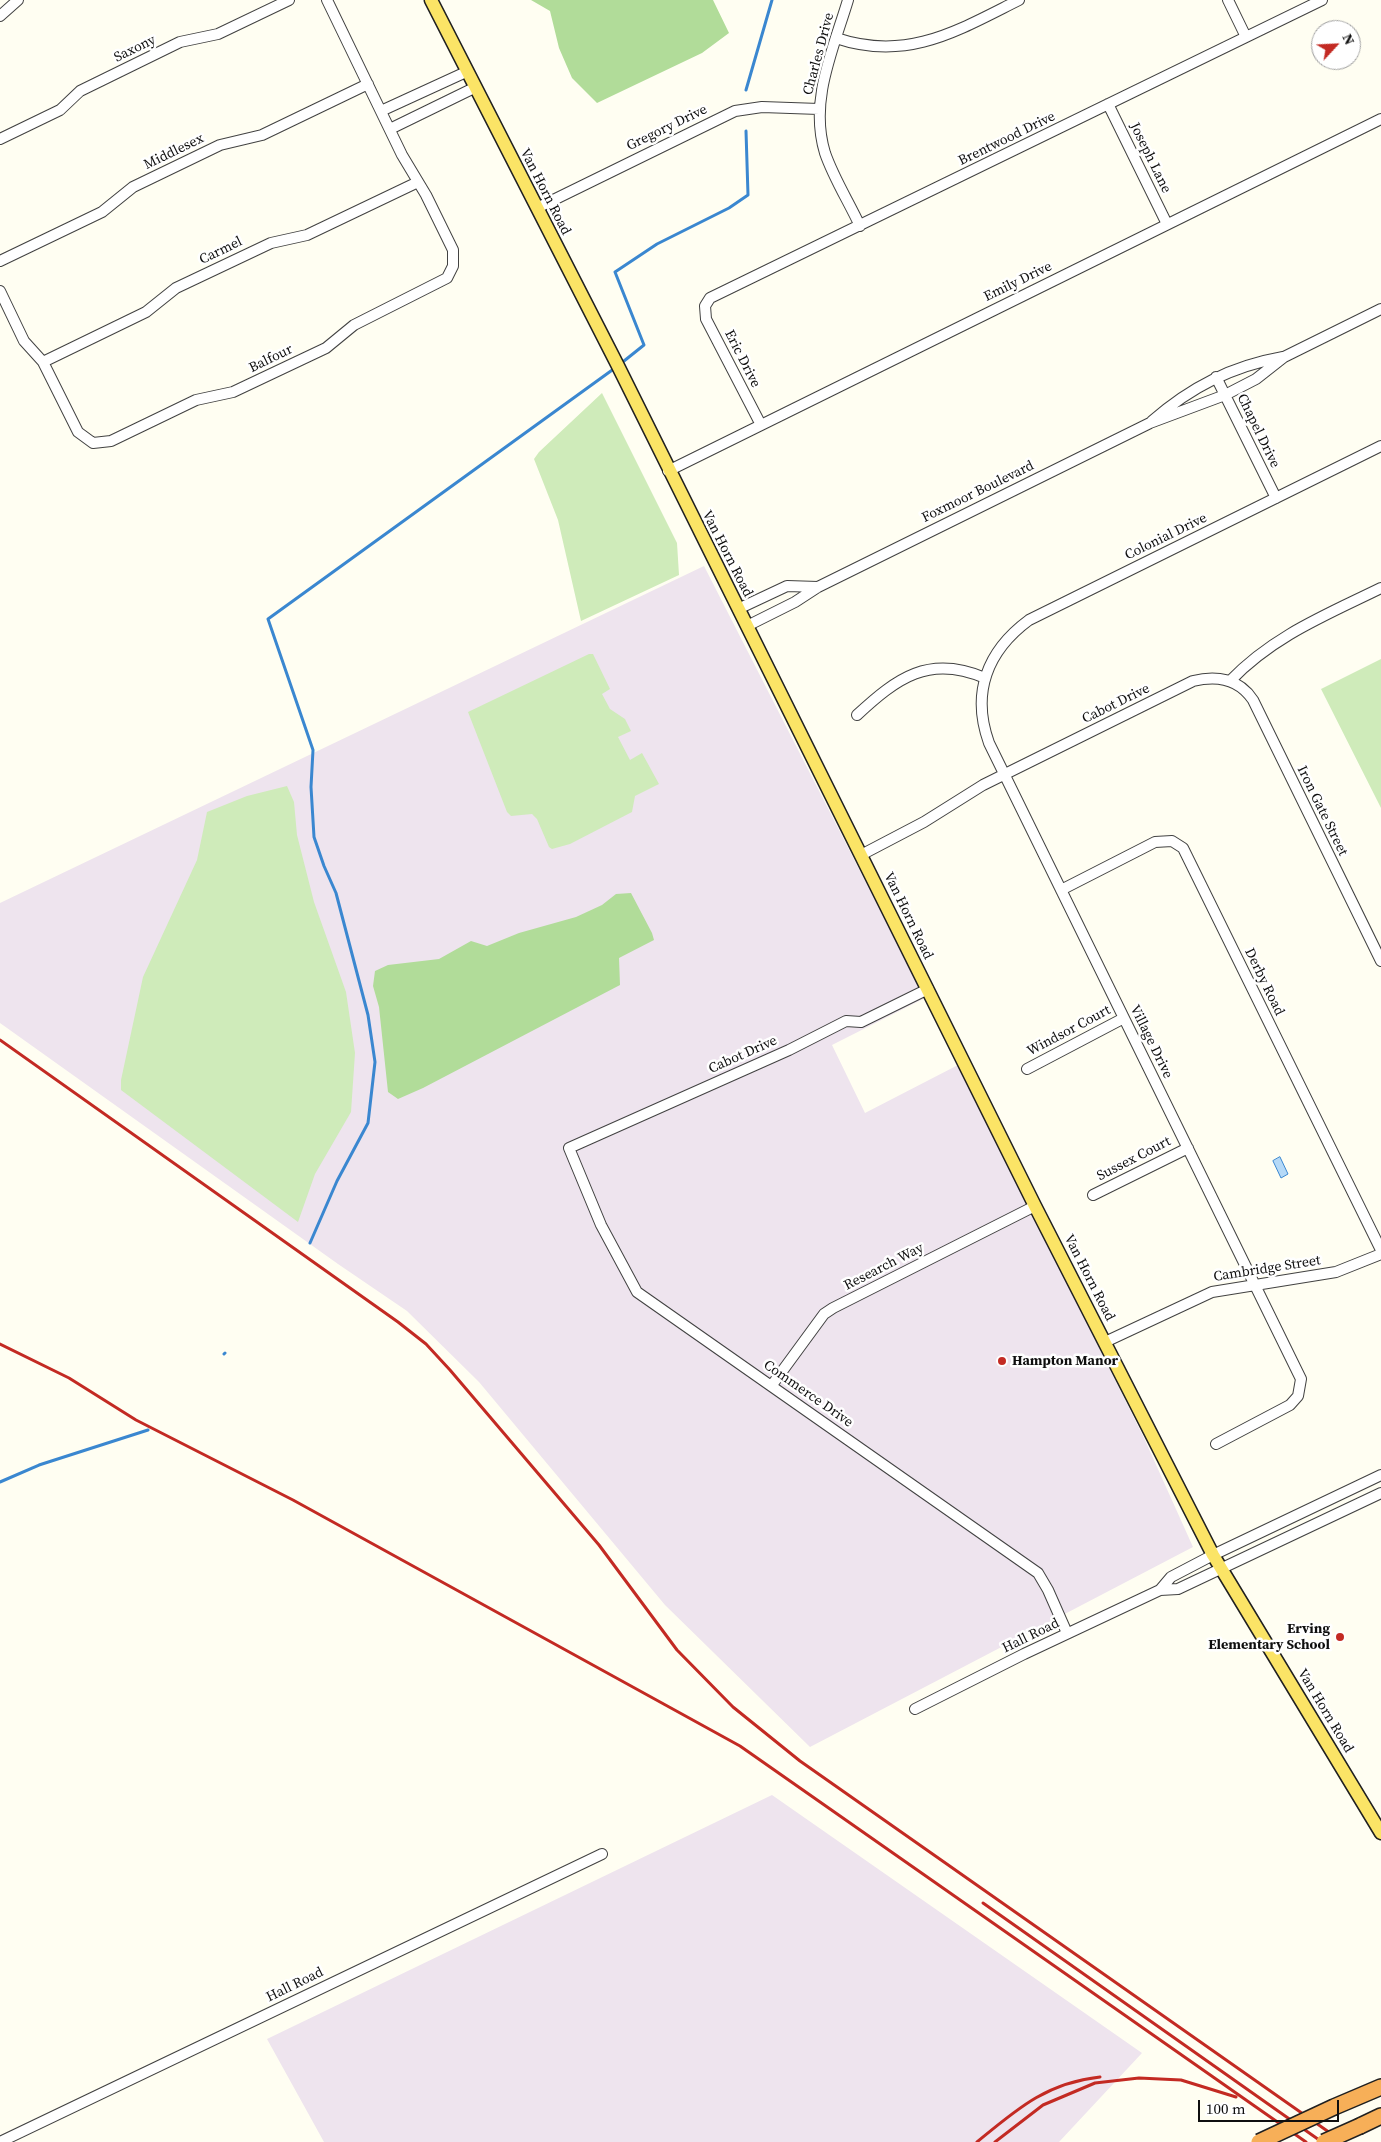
<!DOCTYPE html>
<html>
<head>
<meta charset="utf-8">
<style>
	body { margin:0 }
	#map { position:relative; width:1381px; height:2142px; overflow:hidden; background:#fffef2; font-family:"Source Serif 4",serif }
	canvas { display:block }
	.north { position:absolute; left:1311px; top:20px; width:50px; height:50px; box-sizing:border-box; background:#fff; border:1px solid #9f9f9f; border-radius:50%; rotate:65deg; font-size:14px; font-weight:700; line-height:20px; text-align:center; color:#0f0f0f }
	.north::after { content:''; display:block; margin:auto; width:18px; height:22px; background:#c32a23; clip-path:polygon(50% 0,100% 100%,50% 72%,0 100%) }
	.scale { position:absolute; left:1198px; top:2100px; width:141px; height:22px; box-sizing:border-box; border:2px solid #0f0f0f; border-top:0; padding-left:6px; font-size:15px; line-height:18px; white-space:nowrap; color:#0f0f0f; -webkit-text-stroke:4px #fff; paint-order:stroke }
</style>
</head>
<body>
<div id="map">
<canvas width="1381" height="2142"></canvas>
<div class="north">N</div>
<div class="scale">100 m</div>
</div>
<script>
const ctx = document.querySelector('canvas').getContext('2d');
ctx.lineJoin = 'round';
function fill(path, color) { ctx.fillStyle = color; ctx.fill(path, 'evenodd'); }
function stroke(path, color, width, dash) { ctx.strokeStyle = color; ctx.lineWidth = width; ctx.lineCap = dash ? 'butt' : 'round'; ctx.setLineDash(dash || []); ctx.stroke(path); }
function label(font, color, halo, rows, align = 'center') {
  ctx.font = font + ' "Source Serif 4",serif'; ctx.lineWidth = 5; ctx.setLineDash([]); ctx.textBaseline = 'middle'; ctx.strokeStyle = halo; ctx.fillStyle = color; for (const [text, x, y, turn = 0] of rows) {
    ctx.save(); ctx.translate(x, y); ctx.rotate((+turn || 0) * Math.PI / 180); ctx.textAlign = isNaN(turn) ? turn : align; if (halo) ctx.strokeText(text, 0, 0); ctx.fillText(text, 0, 0); ctx.restore();
  }
}
fill(new Path2D(`
	M704,566L925,998L832,1045L865,1113L958,1065L1144,1438L1193,1547L810,1747L665,1605L479,1382L407,1311L338,1264L0,1023V903Z
	M772,1795L1142,2053L1059,2142H324L267,2039Z`), '#eee4ee');
fill(new Path2D(`
	M602,393L677,543L679,575L581,621L558,520L534,459L539,452Z
	M589,654H593L610,689L602,694L610,709L625,719L631,731L618,737L630,760L642,753L659,784L635,796L632,812L570,844L552,849L549,847L537,819L532,814L511,816L507,812L468,712Z
	M1381,659V808L1321,689Z
	M287,786L294,802L297,835L314,902L346,992L355,1053L351,1112L315,1174L298,1222L121,1090V1080L143,977L197,860L207,812L247,796Z`), '#cfebba');
fill(new Path2D(`
	M531,0H713L729,33L702,53L597,103L572,78L559,48L550,11Z
	M631,893L652,933L654,940L619,958L620,985L423,1088L398,1099L388,1092L379,1007L373,986L375,971L388,965L439,959L471,941L487,946L519,933L576,917L602,905L616,894Z`), '#b1dc99');
const water = new Path2D(`
	M1280,1157L1288,1174L1281,1178L1273,1161Z`);
fill(water, '#b5d9f7');
stroke(water, '#3a87d0', 1);
stroke(new Path2D(`
	M746,90L772,0
	M624,361L644,345L615,272L657,244L729,208L748,195L746,131
	M310,1243L337,1181L368,1123L375,1062L368,1015L336,893L324,866L314,837L311,787L313,750L268,619L615,368
	M224,1354L225,1353
	M0,1482L39,1465L148,1430`), '#3a87d0', 3);
const minor = new Path2D(`
	M848,0C833,50 809,101 825,153C834,179 849,202 860,226
	M1228,0L1246,37
	M0,16L18,0
	M836,38C907,62 957,31 1019,0
	M1108,104L1167,224
	M381,111L466,72
	M390,129L474,88
	M0,139L60,110L80,91L180,42L218,34L289,0
	M537,208L735,111L762,107L819,109
	M0,261L102,212L133,187L220,145L262,135L368,84
	M0,291L24,341L43,362L78,432L93,443L111,441L196,400L233,392L326,348L354,325L447,278L453,266V250L426,195L402,155L327,0
	M43,362L146,312L176,288L271,243L307,235L418,182
	M1216,377L1276,498
	M1152,421C1191,387 1232,366 1283,357
	M761,425L706,319L705,306L710,298L1322,0
	M668,471L1381,119
	M738,609L787,586L818,587
	M747,626L795,602L818,587L1150,423L1225,395L1256,379L1284,357L1381,309
	M1230,681C1273,636 1326,615 1381,588
	M857,715C897,678 929,654 985,678
	M861,855L924,822L983,785L1193,681C1217,675 1239,679 1253,700L1381,961
	M1061,890L1155,842L1172,841L1183,848L1381,1250
	M928,989L861,1022L846,1021L789,1050L569,1148L601,1225L637,1292L1038,1573L1048,1590L1067,1633
	M1027,1069L1124,1018
	M1093,1195L1188,1148
	M1105,1342L1212,1292L1336,1272L1381,1254
	M772,1385L824,1314L833,1308L1035,1206
	M1216,1444L1290,1405L1298,1396L1301,1379L989,743C971,693 987,651 1029,620L1381,446
	M1160,1590L1171,1577L1213,1555L1381,1475
	M915,1709L1024,1654L1160,1590L1178,1589L1381,1493
	M0,2142L602,1854`);
const major = new Path2D(`
	M431,0L618,366L1035,1206L1213,1555L1381,1833`);
const highway = new Path2D(`
	M1334,2107L1381,2087
	M1360,2126L1381,2116`);
stroke(minor, '#424242', 12);
stroke(major, '#202020', 15);
stroke(highway, '#202020', 18);
stroke(minor, '#fff', 10);
stroke(major, '#fbe466', 12);
stroke(highway, '#f7af58', 15);
stroke(new Path2D(`
	M0,1040L398,1322L426,1344L450,1370L599,1545L677,1650L733,1707L800,1761L1343,2142
	M0,1344L69,1378L136,1420L293,1500L740,1746L1306,2142
	M983,1903L1322,2142
	M977,2142C1017,2109 1046,2083 1100,2077
	M995,2142L1043,2105L1095,2083L1139,2078L1181,2080L1236,2097`), '#c32a23', 3);
const highwayBridge = new Path2D(`
	M1259,2142L1334,2107
	M1324,2142L1360,2126`);
stroke(highwayBridge, '#202020', 18, []);
stroke(highwayBridge, '#f7af58', 15);
for (const [x, y, r, color] of [
	[1002,1361,5,"#c32a23"],
	[1340,1637,5,"#c32a23"]
]) { const dot = new Path2D(); dot.arc(x, y, r, 0, 2 * Math.PI); ctx.fillStyle = color; ctx.fill(dot); stroke(dot, '#fff', 2); }
label('14px', '#0f0f0f', '#fff', [
	["Saxony",135,49,-26],
	["Charles Drive",819,54,-75],
	["Gregory Drive",667,128,-26],
	["Brentwood Drive",1007,139,-26],
	["Middlesex",174,152,-26],
	["Joseph Lane",1150,158,64],
	["Van Horn Road",545,192,63],
	["Carmel",221,251,-26],
	["Emily Drive",1018,282,-26],
	["Balfour",271,359,-26],
	["Eric Drive",742,359,63],
	["Chapel Drive",1258,431,64],
	["Foxmoor Boulevard",978,492,-26],
	["Colonial Drive",1166,537,-26],
	["Van Horn Road",727,554,63],
	["Cabot Drive",1116,704,-26],
	["Iron Gate Street",1322,811,64],
	["Van Horn Road",908,916,64],
	["Derby Road",1264,982,64],
	["Windsor Court",1069,1031,-28],
	["Village Drive",1151,1042,64],
	["Cabot Drive",743,1055,-24],
	["Sussex Court",1134,1159,-27],
	["Research Way",884,1267,-27],
	["Cambridge Street",1267,1269,-9],
	["Van Horn Road",1089,1278,63],
	["Commerce Drive",808,1394,35],
	["Hall Road",1031,1636,-26],
	["Van Horn Road",1325,1711,59],
	["Hall Road",295,1985,-26]
]);
label('bold 14px', '#0f0f0f', '#fff', [
	["Hampton Manor",1012,1361],
	["Erving",1330,1629,"right"],
	["Elementary School",1330,1645,"right"]
], 'left');
</script>
</body>
</html>
